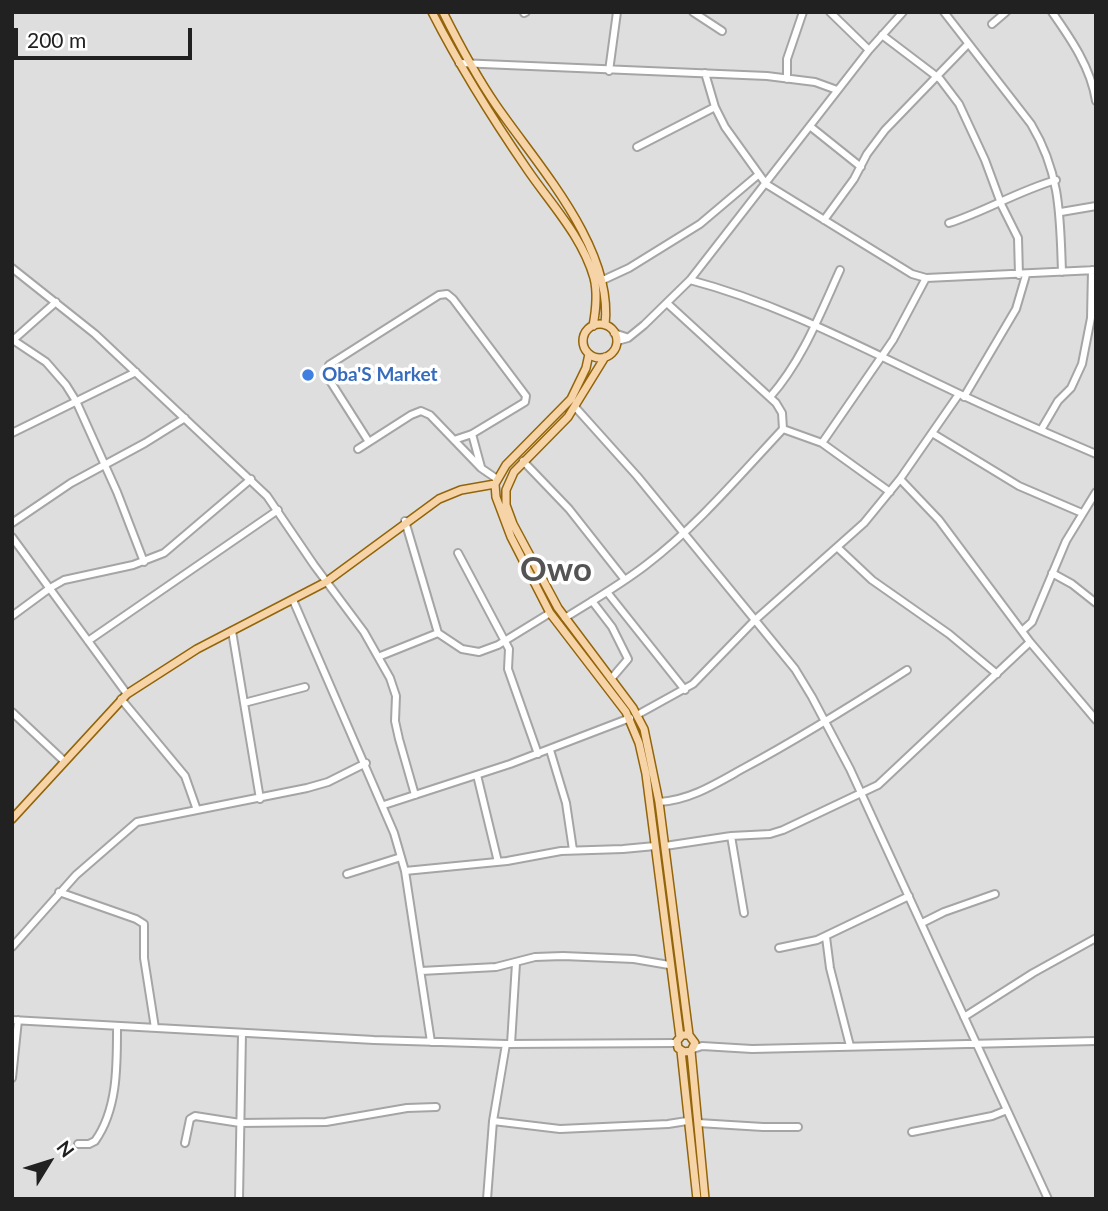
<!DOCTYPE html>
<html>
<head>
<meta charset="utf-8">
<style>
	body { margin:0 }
	#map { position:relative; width:1108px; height:1211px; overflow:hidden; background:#f1eee8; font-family:Lato,sans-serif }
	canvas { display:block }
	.frame { position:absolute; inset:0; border:14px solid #212121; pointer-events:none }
	.north { position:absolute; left:14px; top:1127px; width:70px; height:70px; -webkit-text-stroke:5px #fff; paint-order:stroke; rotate:52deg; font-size:19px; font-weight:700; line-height:28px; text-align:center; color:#212121 }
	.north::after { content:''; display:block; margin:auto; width:24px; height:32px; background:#212121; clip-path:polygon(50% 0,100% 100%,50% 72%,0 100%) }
	.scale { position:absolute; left:14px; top:28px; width:178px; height:32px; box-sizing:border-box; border:4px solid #212121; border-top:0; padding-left:9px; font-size:21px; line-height:24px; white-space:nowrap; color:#212121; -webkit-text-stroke:5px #fff; paint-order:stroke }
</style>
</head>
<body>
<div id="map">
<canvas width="1108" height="1211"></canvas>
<div class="frame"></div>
<div class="north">N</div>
<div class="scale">200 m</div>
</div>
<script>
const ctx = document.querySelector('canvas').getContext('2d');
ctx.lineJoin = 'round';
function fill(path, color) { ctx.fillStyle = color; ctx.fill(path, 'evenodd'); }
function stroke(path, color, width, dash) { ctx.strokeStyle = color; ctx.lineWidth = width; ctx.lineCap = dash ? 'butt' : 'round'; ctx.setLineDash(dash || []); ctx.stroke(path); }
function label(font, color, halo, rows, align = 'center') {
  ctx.font = font + ' Lato,sans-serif'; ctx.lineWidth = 7; ctx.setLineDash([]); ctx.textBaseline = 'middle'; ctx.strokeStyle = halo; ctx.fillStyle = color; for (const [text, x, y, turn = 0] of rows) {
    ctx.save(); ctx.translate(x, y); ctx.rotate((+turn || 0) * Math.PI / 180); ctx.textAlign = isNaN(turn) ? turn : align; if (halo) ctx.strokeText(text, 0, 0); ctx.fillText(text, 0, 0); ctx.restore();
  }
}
fill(new Path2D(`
	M12,12H1096V1199H12Z`), '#dfdede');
const minor = new Path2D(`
	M693,12L722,31
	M830,12L869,50
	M944,12L1031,124C1061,174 1060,217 1062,272
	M1052,12C1071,39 1091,68 1096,101
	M524,13L526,12
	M992,24L1006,12
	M882,35L940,79L959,104L985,160L1002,206L1018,238L1019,275
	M459,63L767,76L815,82L837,90
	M609,71L617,12
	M705,73L715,107L725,127L766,184L912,274L926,278L1096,270
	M787,79V59L803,12
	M811,127L861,167
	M637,147L715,107
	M1061,212L1096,206
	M824,220L854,179L867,154L885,130L968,44
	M949,223C986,211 1018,191 1056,180
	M12,268L95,334L267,496L314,565L364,632L390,678L396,696L395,721L399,739L415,795
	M603,280L629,268L700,224L758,175
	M690,280C781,304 860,347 945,387C994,411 1045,432 1096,454
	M614,333L626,337
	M13,340L46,362L66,385L76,401L117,492L144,562
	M12,341L56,302
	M617,341L628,338L644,325L690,280L869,50L903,12
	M770,397C802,361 820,314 840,270
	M964,397L1016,309L1026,275
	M576,408L637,476L755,620L795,669L812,697L850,769L1048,1199
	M783,429L822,443L890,492
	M1041,430L1058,401L1071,388L1082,364L1091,318L1092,270
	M12,433L136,372
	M932,433L1019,486L1082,513
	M472,434L481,467
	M369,442L327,376L329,365L439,295L447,294L453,299L526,396L525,402L472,434L454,440
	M822,443L893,340L926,278
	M358,449L411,415L421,411L430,415L481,468L497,479
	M523,461L569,509L625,580
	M900,479L939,520L1030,642L1096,720
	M405,521L438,633L462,649L479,652L498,645L550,613
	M12,523L71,483L145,443L185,418
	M12,537L127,694
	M837,547L872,580L949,634L997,674
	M458,553L509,649L508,669L538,754
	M1052,573L1072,584L1096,603
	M607,592L685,690
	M293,600L394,833L405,871L431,1042
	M592,601L612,627L628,659L611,679
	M12,616L50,588L64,580L133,565L164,553L251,479
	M565,618C592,601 620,585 646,565C697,526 739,476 783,429L782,413L776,403L668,304
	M232,631L260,799
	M1022,631L1032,622L1066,541L1096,492
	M88,641L278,510
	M378,657L438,633
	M121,699L185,776L197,810
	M244,703L305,687
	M12,712L64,761
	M637,715L693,684L755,620L864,523L900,479L959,394
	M550,750L566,803L573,850
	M477,775L498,862
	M659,802C691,800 717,783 744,768C800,738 854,704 907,670
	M384,805L510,764L630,718
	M731,836L744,913
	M665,846L731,836L770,834L783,830L878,785L1030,642
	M405,871L507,861L561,851L623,849L655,846
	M347,874L401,857
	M59,892L136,919L144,924V958L155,1028
	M922,923L944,912L995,894
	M826,937L830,968L850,1046
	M12,947L76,875L137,822L307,788L328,782L366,763
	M779,948L817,940L909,896
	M421,971L496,967L535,957L563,956L634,959L669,965
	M964,1017L1033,973L1096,938
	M12,1020L374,1040L506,1044L677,1043
	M511,1044L516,963
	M693,1049L702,1046L752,1049L1096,1041
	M12,1078L18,1020
	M493,1121L560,1129L668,1124L687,1121
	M698,1123L763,1127H798
	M912,1132L992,1116L1007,1110
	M185,1143L190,1119L195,1116L240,1123L326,1122L407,1108L436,1107
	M78,1144H89L95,1141C118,1109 117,1064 117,1026
	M239,1199L242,1033
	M487,1199L493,1121L506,1044`);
const major = new Path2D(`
	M432,12C460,67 492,118 527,169C550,203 582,236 594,278C598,294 596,310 593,326
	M443,12C459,44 476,76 496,105C538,166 614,248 605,325
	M583 341a17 17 0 1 1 34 0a17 17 0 1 1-34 0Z
	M589,354L586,368L571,399L506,465L495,484L496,497L511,537L550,613L626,712L639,743L646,774L680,1037
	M605,357L568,417L514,472L506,490V505L513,524L558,608L633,708L644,729L659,802L689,1035L695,1043L691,1051L684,1052L678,1048L677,1041L682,1035H689
	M12,819L127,694L197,649L326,582L439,499L461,490L495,484
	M681,1051L697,1199
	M691,1051L705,1199`);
stroke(minor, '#a5a5a5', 10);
stroke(major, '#93650b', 10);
stroke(minor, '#fff', 6);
stroke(major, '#f6d4a8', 7);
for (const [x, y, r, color] of [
	[308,375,7,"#3f7fe0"]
]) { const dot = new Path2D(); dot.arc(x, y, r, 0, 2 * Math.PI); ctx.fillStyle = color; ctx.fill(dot); stroke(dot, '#fff', 2.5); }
label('bold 19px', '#366cbe', '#fff', [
	["Oba'S Market",322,375]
], 'left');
label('bold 33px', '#545454', '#fff', [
	["Owo",556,570]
]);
</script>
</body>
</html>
